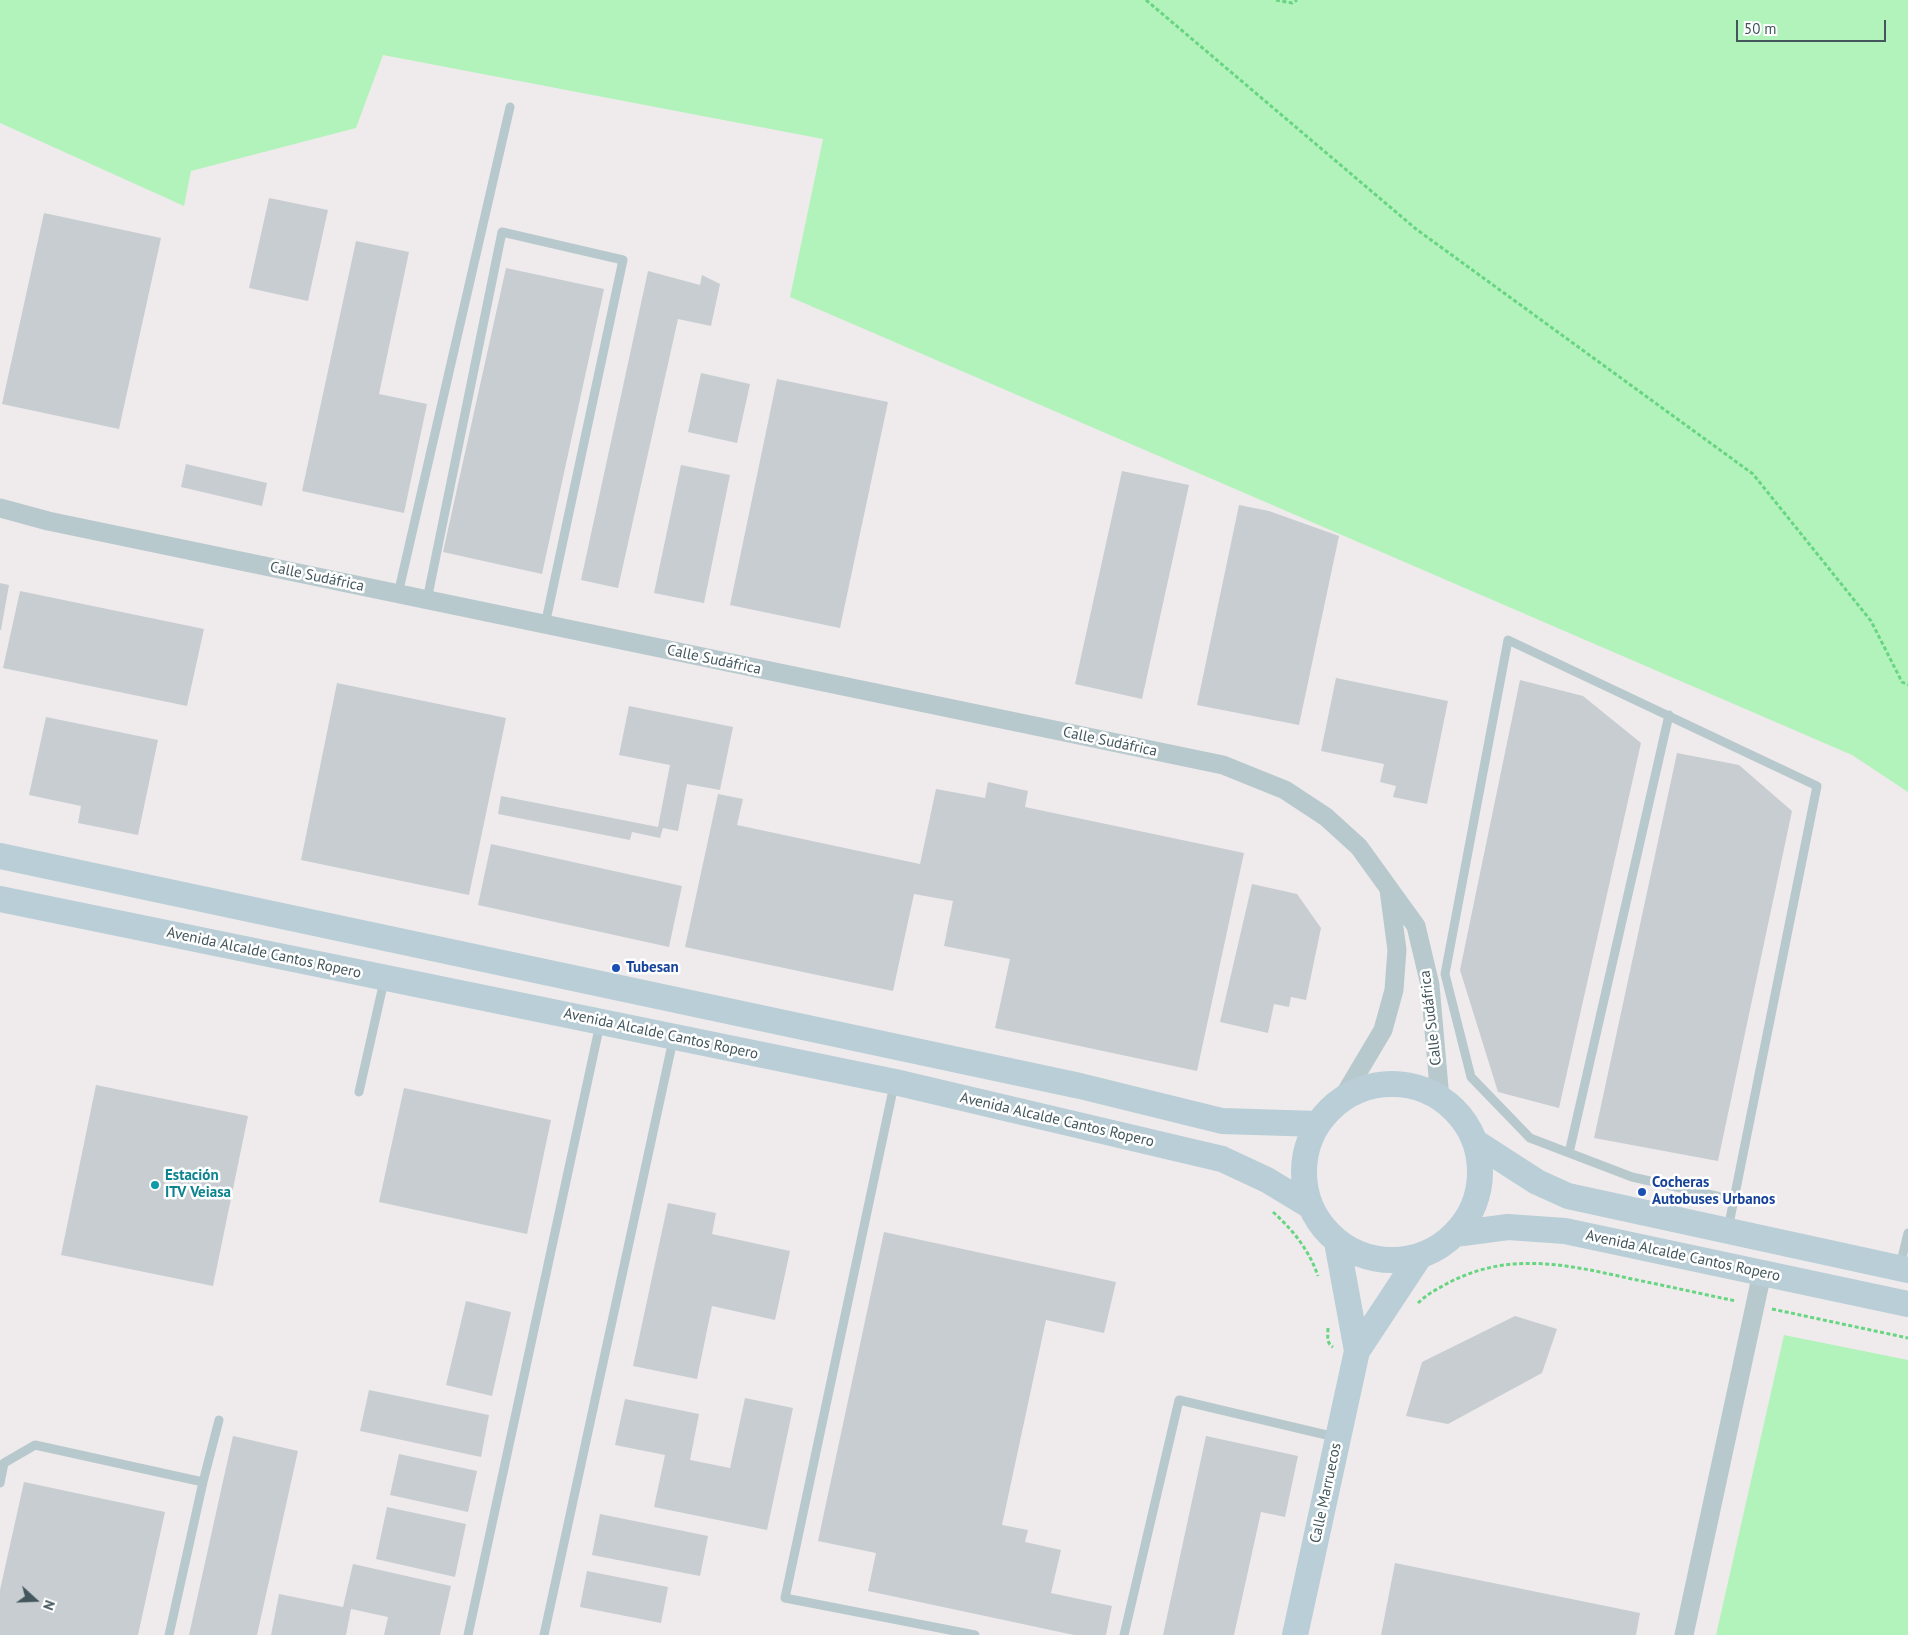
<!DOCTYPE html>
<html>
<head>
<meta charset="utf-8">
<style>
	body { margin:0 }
	#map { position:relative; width:1908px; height:1635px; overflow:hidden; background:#efebec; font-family:"PT Sans",sans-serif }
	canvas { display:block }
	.north { position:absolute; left:10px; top:1575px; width:50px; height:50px; -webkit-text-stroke:4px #fff; paint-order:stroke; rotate:110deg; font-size:14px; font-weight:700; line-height:20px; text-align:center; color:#42565b }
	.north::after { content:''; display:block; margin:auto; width:18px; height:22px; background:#42565b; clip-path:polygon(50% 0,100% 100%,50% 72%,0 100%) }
	.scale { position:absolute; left:1736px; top:20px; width:150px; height:22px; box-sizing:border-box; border:2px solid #42565b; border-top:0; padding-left:6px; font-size:15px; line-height:18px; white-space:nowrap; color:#42565b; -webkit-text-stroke:4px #fff; paint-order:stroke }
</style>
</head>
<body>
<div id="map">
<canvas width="1908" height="1635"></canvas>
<div class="north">N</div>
<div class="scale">50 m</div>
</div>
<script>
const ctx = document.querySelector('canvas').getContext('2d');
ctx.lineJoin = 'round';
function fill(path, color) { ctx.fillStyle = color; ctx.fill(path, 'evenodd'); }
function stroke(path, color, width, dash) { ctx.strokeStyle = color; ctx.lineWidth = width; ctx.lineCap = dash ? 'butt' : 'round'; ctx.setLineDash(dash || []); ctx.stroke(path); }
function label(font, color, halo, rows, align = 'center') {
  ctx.font = font + ' "PT Sans",sans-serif'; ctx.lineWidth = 5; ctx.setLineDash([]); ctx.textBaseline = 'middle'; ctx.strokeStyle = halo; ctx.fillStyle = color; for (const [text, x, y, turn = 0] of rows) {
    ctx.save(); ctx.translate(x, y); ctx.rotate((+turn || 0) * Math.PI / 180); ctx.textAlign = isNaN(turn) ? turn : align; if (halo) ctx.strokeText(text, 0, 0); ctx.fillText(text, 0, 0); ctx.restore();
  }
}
fill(new Path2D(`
	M0,0H1908V792L1852,755L790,297L823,139L383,55L356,128L191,171L184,206L0,123Z
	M1784,1335L1908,1360V1635H1716Z`), '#b2f3bb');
fill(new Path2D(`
	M269,198L328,210L308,301L249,288Z
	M44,213L161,238L119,429L2,404Z
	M356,241L409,252L379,394L427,404L404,513L302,491Z
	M506,268L604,289L542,574L443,552Z
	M648,271L700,285L702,275L720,284L711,326L678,319L618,588L581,580Z
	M701,373L750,384L737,443L688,432Z
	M777,379L888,402L840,628L730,605Z
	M186,464L267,483L262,506L181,487Z
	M681,465L730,475L704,603L654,593Z
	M1122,471L1189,485L1142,699L1075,684Z
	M1239,505L1269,511L1339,536L1299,725L1197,705Z
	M0,583L9,585L1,630H0Z
	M20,591L204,629L187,706L3,668Z
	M1336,678L1448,701L1427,804L1393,797L1396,786L1380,782L1384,764L1321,751Z
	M1520,680L1583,696L1641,743L1559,1108L1498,1092L1460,970Z
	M337,683L506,718L469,895L301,860Z
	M629,706L733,727L720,790L687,784L678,831L663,828L660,838L632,832L630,840L498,814L501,796L658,827L670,765L619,755Z
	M46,717L158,740L138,835L78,823L81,806L29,795Z
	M1677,753L1739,765L1792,811L1718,1161L1594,1138Z
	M988,782L1028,791L1025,807L1244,853L1197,1071L995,1028L1010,959L944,946L953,901L914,894L893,991L685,947L718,794L743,799L737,825L920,864L936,789L985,798Z
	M491,844L682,886L669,947L478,905Z
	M1252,884L1297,894L1321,928L1306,1000L1291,997L1289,1007L1274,1004L1268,1033L1220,1022Z
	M96,1085L248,1116L213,1286L61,1255Z
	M404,1088L551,1120L527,1234L379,1202Z
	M668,1203L716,1213L712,1234L790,1251L775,1320L712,1306L697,1379L633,1366Z
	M884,1232L1116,1282L1104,1333L1046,1320L1002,1525L1028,1530L1025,1542L1061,1550L1051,1593L1112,1606L1106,1635H1074L868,1591L876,1553L818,1541Z
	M466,1301L511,1312L492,1396L446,1385Z
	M1515,1316L1557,1329L1542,1373L1448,1424L1406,1416L1422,1362Z
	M369,1390L489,1415L481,1457L360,1431Z
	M745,1398L793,1408L767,1530L654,1507L665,1455L615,1445L625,1399L699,1414L690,1460L730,1468Z
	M233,1436L298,1451L257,1635H189Z
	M1206,1436L1298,1456L1285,1517L1261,1512L1234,1635H1163Z
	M399,1454L477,1471L468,1512L390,1495Z
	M24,1482L165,1512L138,1635H0V1590Z
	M387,1507L466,1524L455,1577L376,1559Z
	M600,1514L708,1536L700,1576L592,1555Z
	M1395,1563L1640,1613L1636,1635H1381Z
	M353,1564L451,1586L440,1635H384L388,1617L351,1609L346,1635H271L279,1594L343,1607Z
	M587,1571L668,1587L661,1623L580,1607Z`), '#c7cdd1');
stroke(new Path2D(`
	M1146,0L1416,229L1753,474L1871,621L1902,682L1908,685
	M1276,0L1292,3L1297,0
	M1273,1212C1293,1230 1309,1250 1318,1276
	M1418,1303C1427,1294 1439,1288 1450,1282C1511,1251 1569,1265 1632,1279C1667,1286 1702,1294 1736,1301
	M1772,1309L1908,1338
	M1328,1328C1328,1336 1326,1343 1333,1347`), '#67d582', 3, [4, 2.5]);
stroke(new Path2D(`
	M398,594L510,107
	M427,600L502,232L623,260L545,625
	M894,1085L785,1598L975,1635
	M359,1092L384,981
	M1569,1153L1669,715
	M1728,1229L1817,786L1508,640L1445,974L1471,1077L1530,1138L1632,1177L1734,1200
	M1900,1266L1908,1233
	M0,1483L4,1463L35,1445L203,1482
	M169,1635L203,1482L219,1420
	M468,1635L600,1024
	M544,1635L673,1040
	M1124,1635L1179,1400L1335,1437`), '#b8c9cd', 9);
stroke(new Path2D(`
	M0,508L48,521L1223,765L1285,790L1326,817L1359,847L1416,926L1430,985L1440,1099
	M1342,1099L1383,1030L1394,990L1397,950L1389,890
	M1684,1635L1762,1273`), '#b8c9cd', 19);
stroke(new Path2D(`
	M0,856L1080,1086L1222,1121L1318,1124
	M0,899L895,1082L1222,1159L1267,1180L1310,1206
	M1304 1172a88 88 0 1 1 176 0a88 88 0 1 1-176 0Z
	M1475,1142L1537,1182L1568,1196L1908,1270
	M1455,1234L1508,1227L1565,1231L1908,1304
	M1337,1242L1357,1351
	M1295,1635L1357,1351L1419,1257`), '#b9ced6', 26);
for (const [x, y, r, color] of [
	[616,968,5,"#1a4fb4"],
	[155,1185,5,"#0f9aa8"],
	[1642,1192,5,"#1a4fb4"]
]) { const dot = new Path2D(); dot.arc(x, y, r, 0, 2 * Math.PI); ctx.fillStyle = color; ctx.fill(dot); stroke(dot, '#fff', 2); }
label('15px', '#42565b', '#fff', [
	["Calle Sudáfrica",317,577,12],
	["Calle Sudáfrica",714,660,12],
	["Calle Sudáfrica",1110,742,12],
	["Avenida Alcalde Cantos Ropero",264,953,12],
	["Calle Sudáfrica",1431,1018,-97],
	["Avenida Alcalde Cantos Ropero",661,1034,12],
	["Avenida Alcalde Cantos Ropero",1057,1120,13],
	["Avenida Alcalde Cantos Ropero",1683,1256,12],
	["Calle Marruecos",1326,1493,-78]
]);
label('bold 15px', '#164399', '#fff', [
	["Tubesan",626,968],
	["Cocheras",1652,1183],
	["Autobuses Urbanos",1652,1200]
], 'left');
label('bold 15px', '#0d838f', '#fff', [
	["Estación",165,1176],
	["ITV Veiasa",165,1193]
], 'left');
</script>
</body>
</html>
